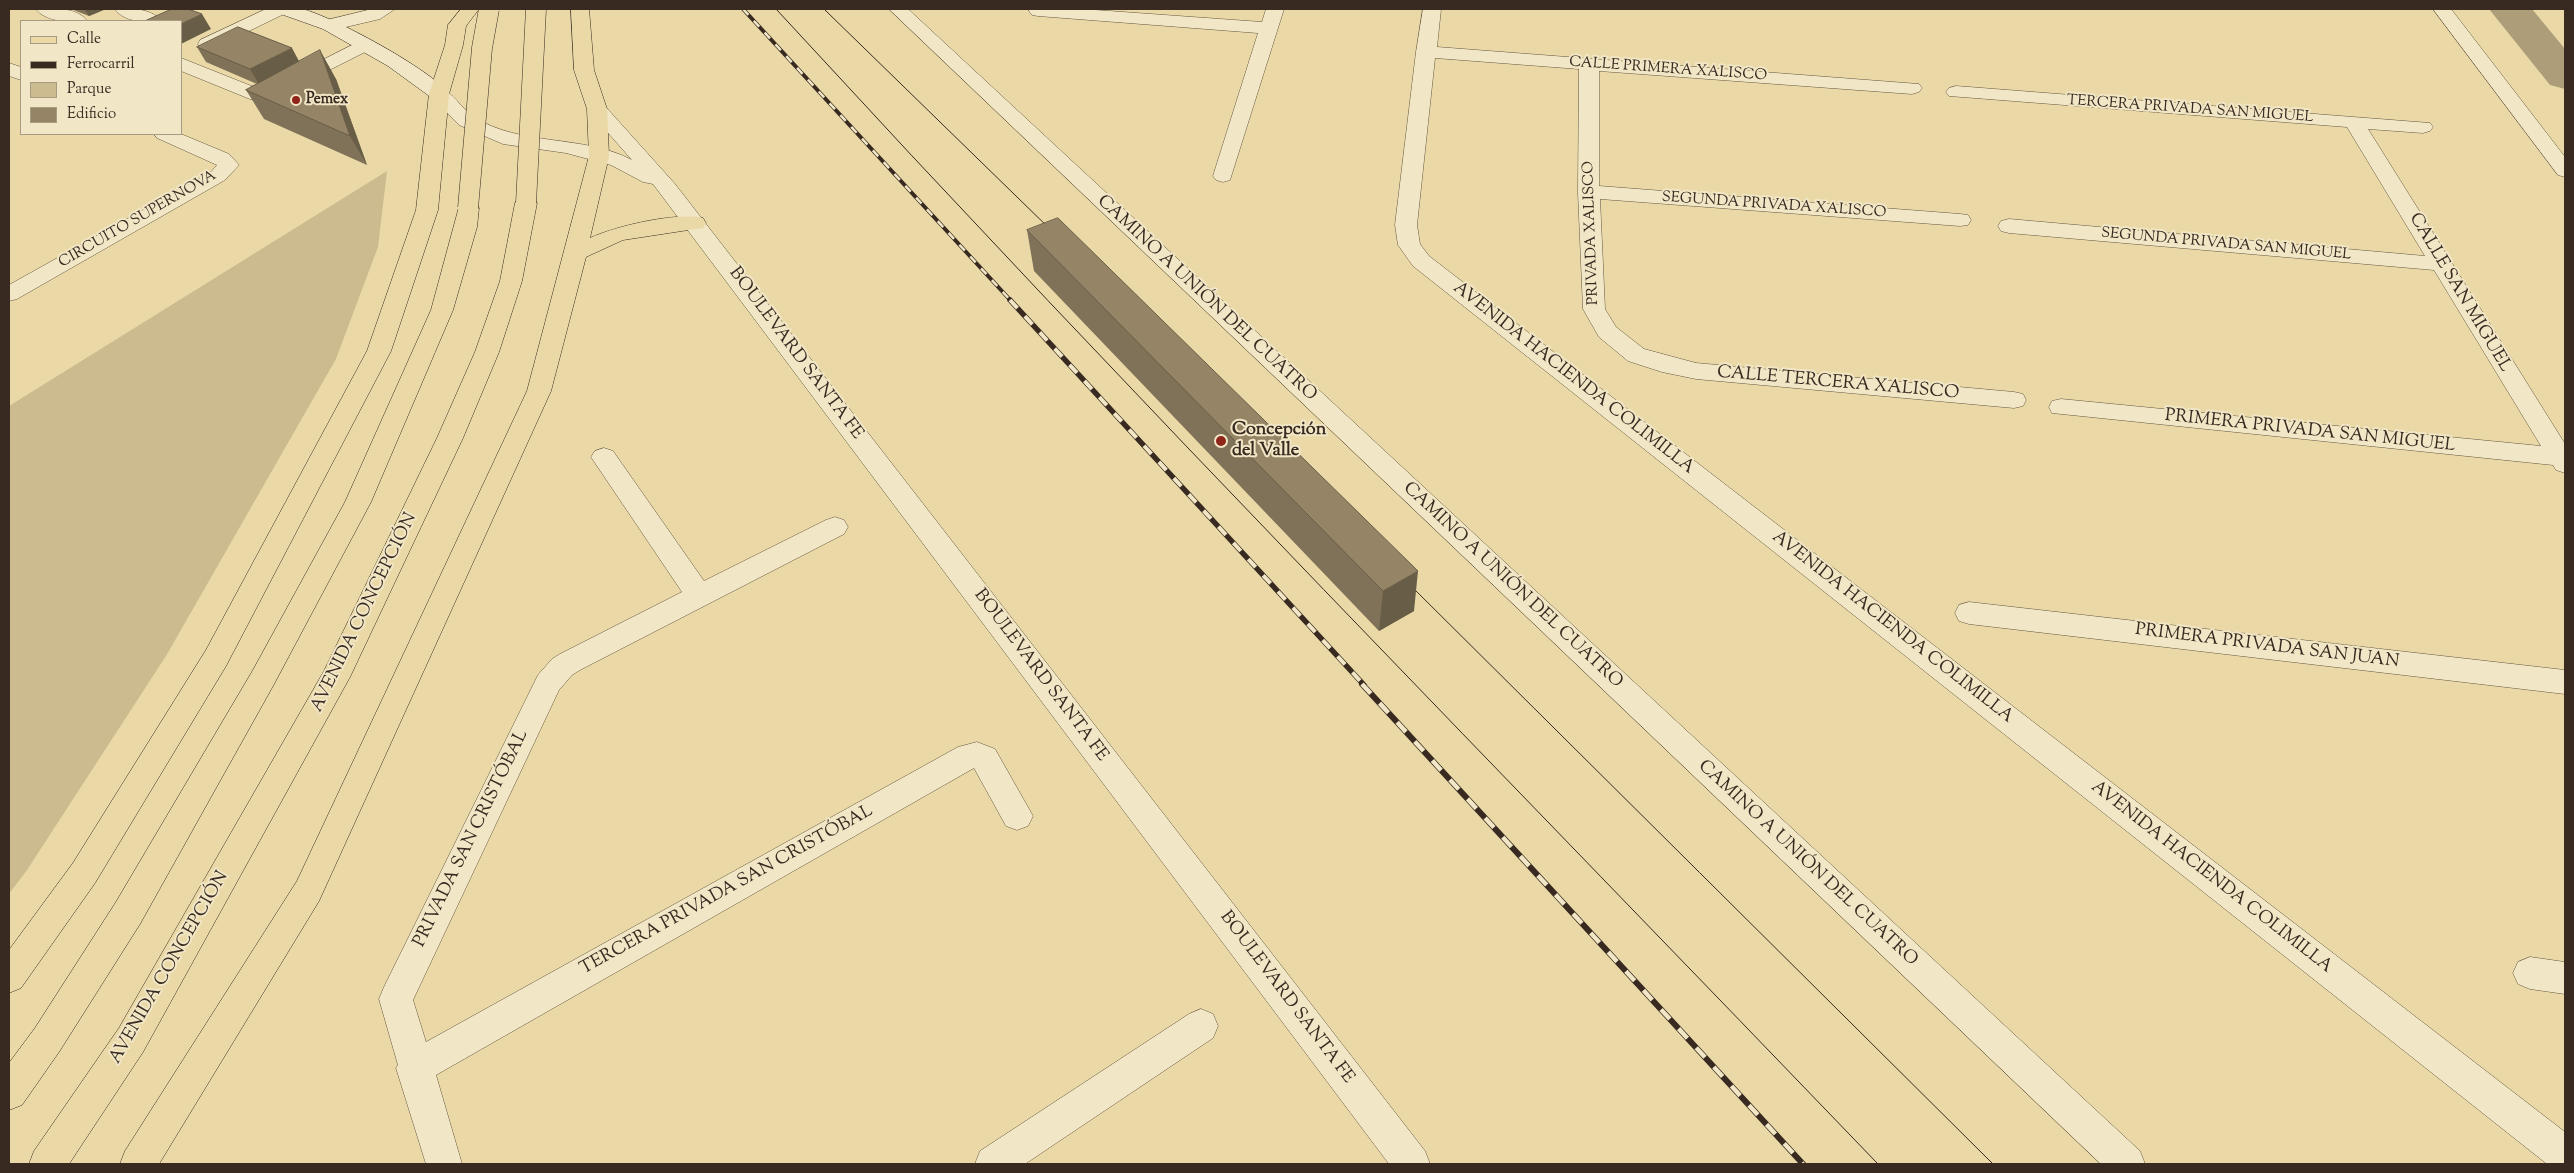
<!DOCTYPE html>
<html>
<head>
<meta charset="utf-8">
<style>
	body { margin:0 }
	#map { position:relative; width:2574px; height:1173px; overflow:hidden; background:#ead9a6; font-family:"Sorts Mill Goudy",serif }
	canvas { display:block }
	.frame { position:absolute; inset:0; border:10px solid #382a21; pointer-events:none }
	.legend { position:absolute; left:20px; top:20px; width:162px; height:115px; box-sizing:border-box; background:#f1e6c5; border:1px solid #a79b83; margin:0; padding:6px 9px; list-style:none; font-size:15px; color:#382a21 }
	.legend li { display:flex; align-items:center; gap:10px; height:25px }
	.legend b { width:25px; border:1px solid #a79b83 }
</style>
</head>
<body>
<div id="map">
<canvas width="2574" height="1173"></canvas>
<div class="frame"></div>
<ul class="legend">
<li><b style="height:6px;background:#ead9a6"></b>Calle</li>
<li><b style="height:6px;background:#382a21"></b>Ferrocarril</li>
<li><b style="height:14px;background:#ccbb8f"></b>Parque</li>
<li><b style="height:14px;background:#958566"></b>Edificio</li>
</ul>
</div>
<script>
const ctx = document.querySelector('canvas').getContext('2d');
ctx.lineJoin = 'round';
function fill(path, color) { ctx.fillStyle = color; ctx.fill(path, 'evenodd'); }
function stroke(path, color, width, dash) { ctx.strokeStyle = color; ctx.lineWidth = width; ctx.lineCap = dash ? 'butt' : 'round'; ctx.setLineDash(dash || []); ctx.stroke(path); }
function label(font, color, halo, rows, align = 'center') {
  ctx.font = font + ' "Sorts Mill Goudy",serif'; ctx.lineWidth = 4; ctx.setLineDash([]); ctx.textBaseline = 'middle'; ctx.strokeStyle = halo; ctx.fillStyle = color; for (const [text, x, y, turn = 0] of rows) {
    ctx.save(); ctx.translate(x, y); ctx.rotate((+turn || 0) * Math.PI / 180); ctx.textAlign = isNaN(turn) ? turn : align; if (halo) ctx.strokeText(text, 0, 0); ctx.fillText(text, 0, 0); ctx.restore();
  }
}
fill(new Path2D(`
	M387,171L378,247L336,359L166,656L27,870L9,894V406Z`), '#ccbb8f');
fill(new Path2D(`
	M2489,9H2532L2565,49V89L2550,85Z`), '#ad9e79');
const service = new Path2D(`
	M36,9C51,8 78,7 87,21C72,22 46,23 36,9Z
	M115,9C129,8 152,8 161,21C147,22 124,23 115,9Z
	M266,9H289L286,13L214,48H200L198,44L200,40Z
	M364,39L371,41L373,45L371,49L272,99L257,101L250,99L181,71V58L259,89L267,88Z`);
const minor = new Path2D(`
	M1030,9H1081L1262,22L1266,9H1284L1230,180L1223,182L1216,180L1213,176L1258,33L1038,16L1032,15L1029,11Z
	M1423,9H1441L1437,47L1919,84L1922,88L1919,92L1912,94L1599,71V186L1960,214L1968,215L1971,220L1968,225L1960,226L1600,199L1605,309L1616,327L1644,349L1696,363L2014,392L2023,394L2026,400L2023,406L2014,408L1696,379L1662,372L1628,361L1599,337L1583,309L1578,192L1579,69L1435,58L1417,225L1420,244L1429,256L2565,1132V1164H2547L1413,266L1398,245L1395,225L1416,52Z
	M9,63L21,67V80L9,76Z
	M1956,86L2430,123L2433,127L2430,131L2423,133L2368,129L2565,444V473L2556,470L2553,465L2052,413L2049,407L2052,401L2061,399L2541,446L2434,270L2009,233L2001,231L1998,226L2001,221L2009,219L2425,256L2347,127L1949,96L1946,92L1949,88Z
	M154,134H181L229,154L239,165L225,180L17,299L9,301V285L211,172L217,165L157,138Z
	M604,448L613,451L704,581L826,520L835,517L844,520L848,527L844,534L580,670L572,675L559,690L413,1000L426,1042L958,747L977,742L995,749L1033,816L1028,826L1017,830L1006,826L974,768L436,1075L462,1164H426L396,1068L398,1065L379,999L384,987L538,675L552,659L560,654L682,592L591,457L595,451Z
	M1969,602L2565,670V694L1969,624L1959,621L1955,613L1959,605Z
	M2530,957L2565,962V994L2530,989L2518,984L2513,973L2518,962Z
	M1201,1009L1213,1014L1218,1026L1213,1038L1025,1164H975L980,1151L1189,1014Z`);
const tertiary = new Path2D(`
	M372,9H395L380,19L329,31L323,29L320,25L323,21Z
	M889,9H908L2140,1151L2145,1164H2101Z
	M2433,9H2451L2565,157V177L2558,175Z
	M439,88C454,92 461,109 474,117C521,147 583,134 632,160L587,109L590,105H604L675,184L1425,1151L1430,1164H1389L653,184L643,182L611,165L566,153L503,144L459,125L429,94L432,90Z`);
const secondary = new Path2D(`
	M275,9C283,8 294,7 302,9C332,16 432,70 449,94L446,98H432L388,66L323,29L278,13Z`);
const primary = new Path2D(`
	M461,9H479L466,26L463,45L449,94L438,210L391,351L226,666L95,883L21,988L9,993V950L73,863L206,650L367,351L416,210L429,94L445,45L448,25Z
	M571,9H589L594,70L607,109L609,156L590,238C616,226 676,212 703,218L706,223L703,228L695,229L623,240L586,257L551,391L319,901L159,1164H120L125,1151L297,881L527,391L589,156L587,109L574,70Z
	M526,197L534,198L537,203L522,281L499,352L463,438L350,677L143,1052L69,1164H29L34,1151L119,1028L324,671L437,438L475,352L500,281L515,203L518,198Z
	M468,202L476,203L479,208L477,227L453,310L371,502L273,686L140,924L59,1052L22,1105L9,1110V1063L35,1028L116,902L253,670L345,502L431,310L460,203Z`);
stroke(service, '#645642', 1);
stroke(minor, '#645642', 1);
stroke(tertiary, '#645642', 1);
stroke(secondary, '#382a21', 1);
stroke(primary, '#382a21', 1);
fill(service, '#f1e6c5');
fill(minor, '#f1e6c5');
fill(tertiary, '#f1e6c5');
fill(secondary, '#f1e6c5');
fill(primary, '#ead9a6');
stroke(new Path2D(`
	M776,9C1136,401 1509,780 1878,1164
	M824,9L1054,233
	M1406,581L1993,1164`), '#382a21', 1);
const railFar2 = new Path2D(`
	M743,9L1012,302`);
const railFar1 = new Path2D(`
	M1010,300L1364,685`);
const rail = new Path2D(`
	M1362,684L1803,1164`);
stroke(railFar2, '#382a21', 4);
stroke(railFar1, '#382a21', 5.5);
stroke(rail, '#382a21', 6);
stroke(railFar2, '#f1e6c5', 2.5, [8]);
stroke(railFar1, '#f1e6c5', 4, [11]);
stroke(rail, '#f1e6c5', 4.5, [13]);
const primaryBridge = new Path2D(`
	M526,203L536,9
	M468,208L482,48L489,9`);
stroke(primaryBridge, '#382a21', 21, []);
stroke(primaryBridge, '#ead9a6', 20);
fill(new Path2D(`
	M71,9H106L89,16Z
	M197,47L299,61L336,79L367,165L264,119L246,90L257,84L206,62Z
	M1027,230L1414,611L1379,631L1034,271Z`), '#807258');
fill(new Path2D(`
	M84,9H106L89,16Z
	M202,14L211,29L181,44V24Z
	M292,48L300,63L259,84L250,69Z
	M320,50L336,79L367,165L350,136Z
	M1418,571L1414,611L1379,631L1383,591Z`), '#685d47');
const building = new Path2D(`
	M172,9H188L202,14L181,24V21H145Z
	M238,27L292,48L250,69L197,47Z
	M320,50L350,136L246,90Z
	M1058,218L1418,571L1383,591L1027,230Z`);
fill(building, '#958566');
stroke(building, '#685d47', 1);
for (const [x, y, r, color] of [
	[296,100,5,"#8f2418"],
	[1221,441,6,"#8f2418"]
]) { const dot = new Path2D(); dot.arc(x, y, r, 0, 2 * Math.PI); ctx.fillStyle = color; ctx.fill(dot); stroke(dot, '#f1e6c5', 2); }
label('15px', '#382a21', '#f1e6c5', [
	["CALLE PRIMERA XALISCO",1668,70,4],
	["TERCERA PRIVADA SAN MIGUEL",2190,110,4],
	["SEGUNDA PRIVADA XALISCO",1774,206,4],
	["CIRCUITO SUPERNOVA",138,220,-30],
	["PRIVADA XALISCO",1592,233,-92],
	["SEGUNDA PRIVADA SAN MIGUEL",2226,245,5]
]);
label('bold 15px', '#382a21', '#f1e6c5', [
	["Pemex",306,100]
], 'left');
label('18px', '#382a21', '#f1e6c5', [
	["CALLE SAN MIGUEL",2459,293,59],
	["CAMINO A UNIÓN DEL CUATRO",1206,299,43],
	["BOULEVARD SANTA FE",795,354,53],
	["AVENIDA HACIENDA COLIMILLA",1573,379,38],
	["CALLE TERCERA XALISCO",1838,384,5],
	["PRIMERA PRIVADA SAN MIGUEL",2310,432,6],
	["CAMINO A UNIÓN DEL CUATRO",1512,586,43],
	["AVENIDA CONCEPCIÓN",365,613,-64],
	["AVENIDA HACIENDA COLIMILLA",1892,628,38],
	["PRIMERA PRIVADA SAN JUAN",2267,647,7],
	["BOULEVARD SANTA FE",1040,676,53],
	["PRIVADA SAN CRISTÓBAL",472,839,-64],
	["CAMINO A UNIÓN DEL CUATRO",1807,864,43],
	["AVENIDA HACIENDA COLIMILLA",2211,878,38],
	["TERCERA PRIVADA SAN CRISTÓBAL",727,891,-29],
	["AVENIDA CONCEPCIÓN",170,968,-60],
	["BOULEVARD SANTA FE",1286,998,53]
]);
label('bold 18px', '#382a21', '#f1e6c5', [
	["Concepción",1232,431],
	["del Valle",1232,452]
], 'left');
</script>
</body>
</html>
